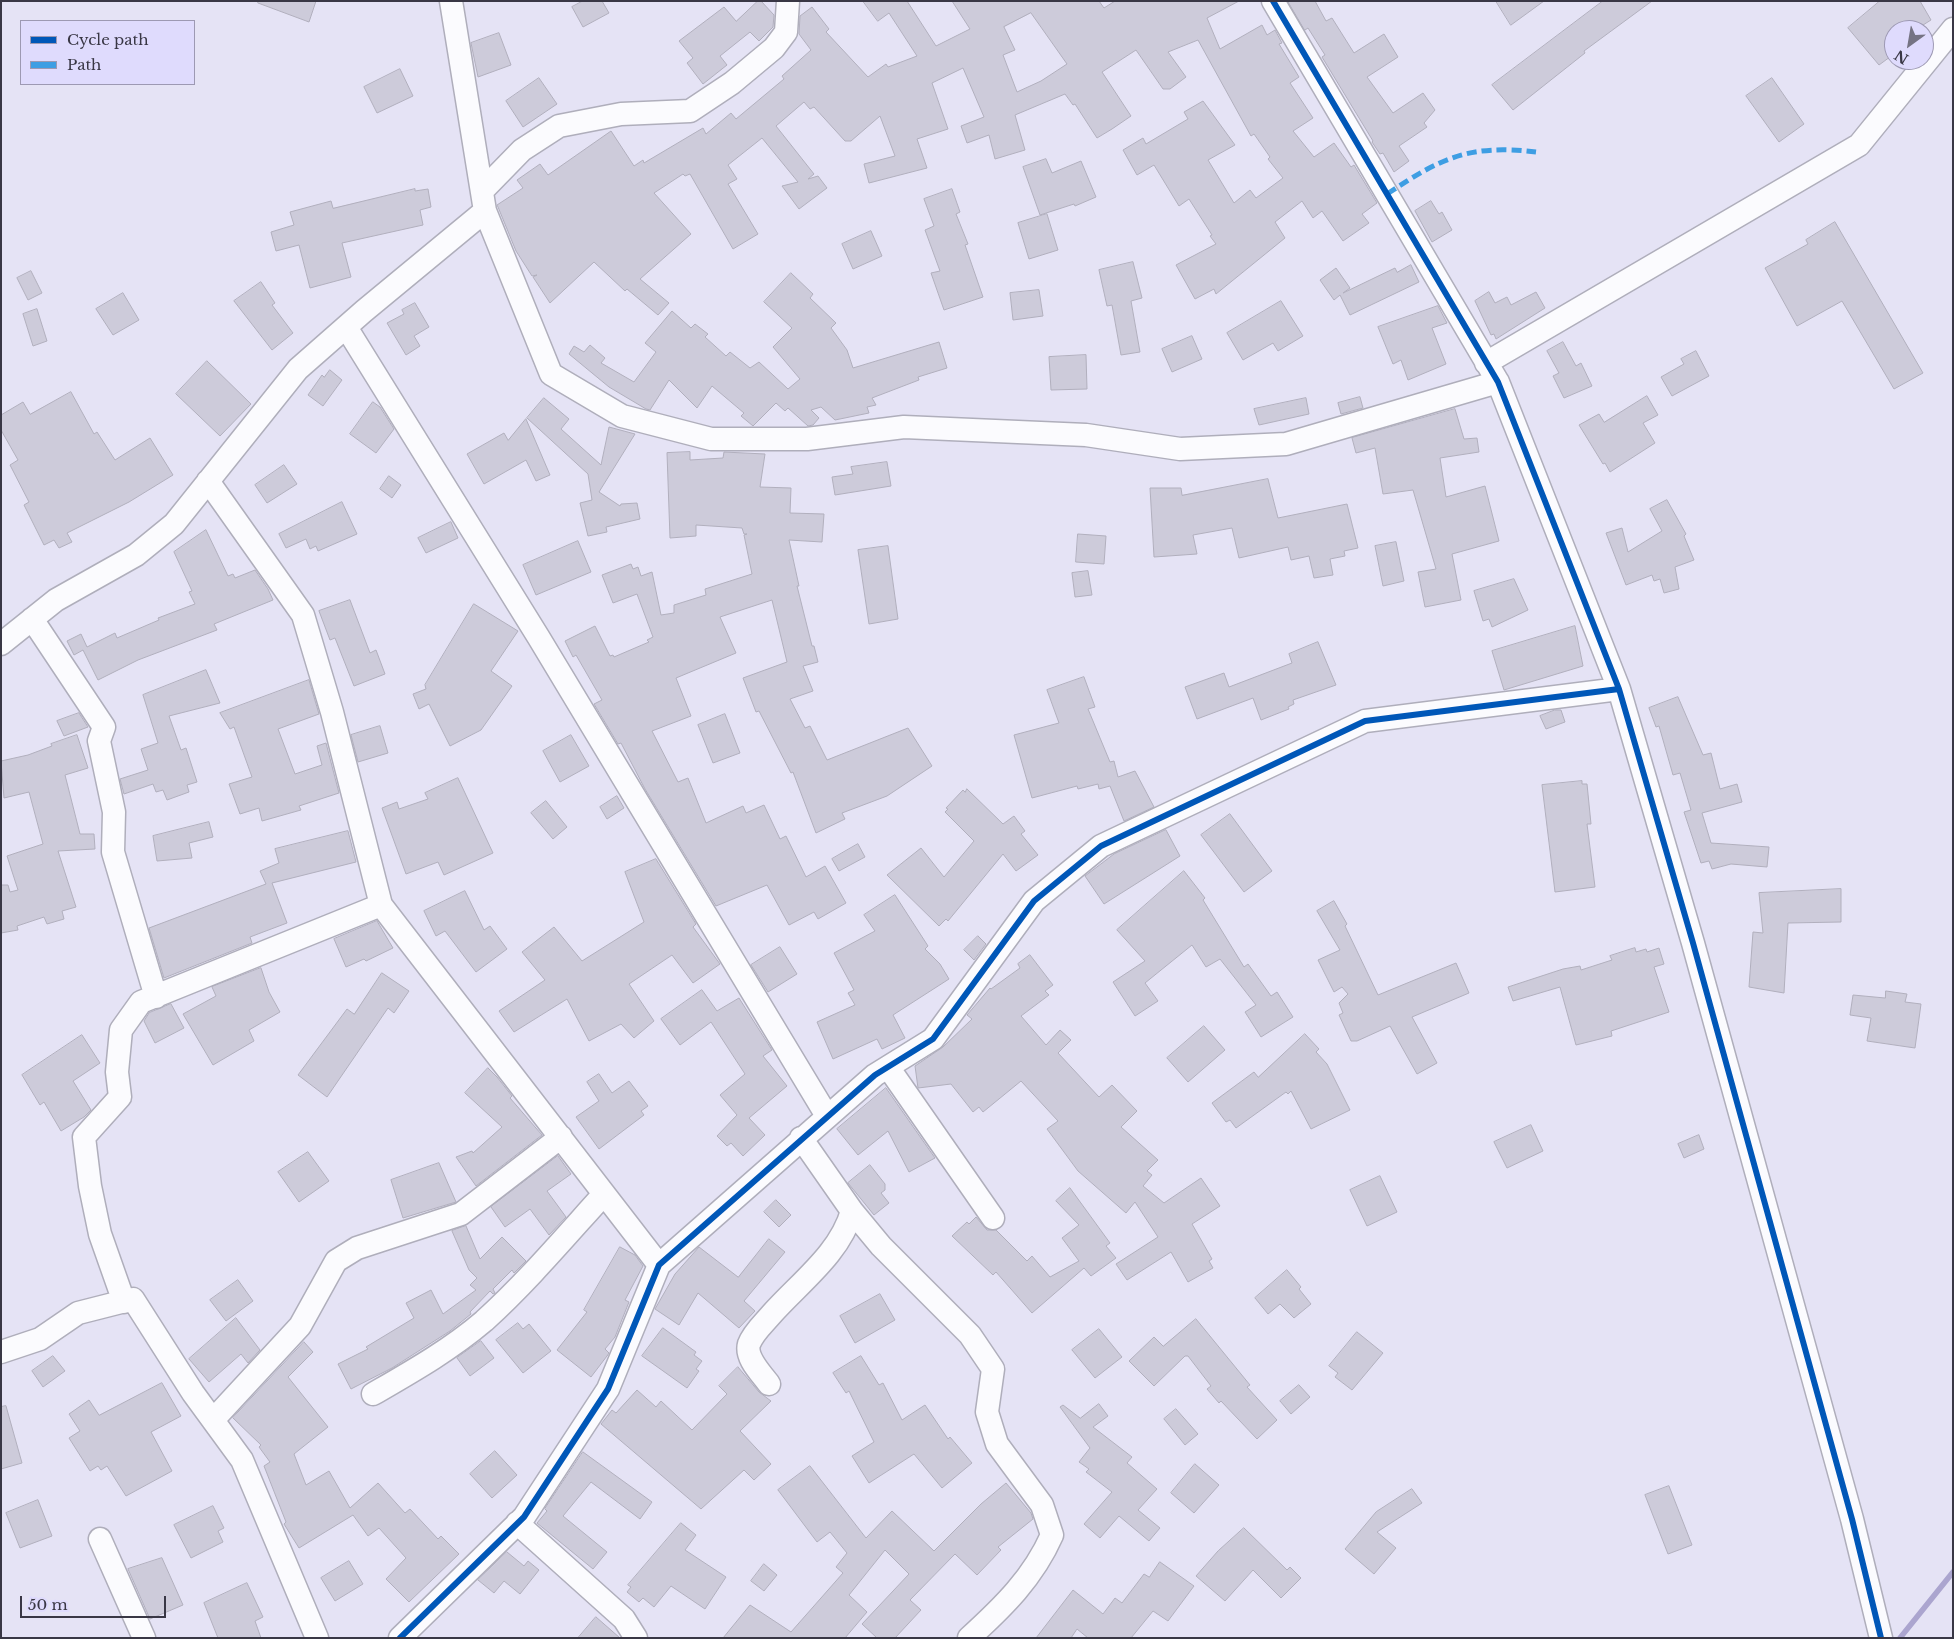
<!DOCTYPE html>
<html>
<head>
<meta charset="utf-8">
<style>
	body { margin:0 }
	#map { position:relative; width:1954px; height:1639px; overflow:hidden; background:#e5e3f5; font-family:"Libre Baskerville",serif }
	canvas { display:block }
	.frame { position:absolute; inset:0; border:2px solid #393745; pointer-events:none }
	.legend { position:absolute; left:20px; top:20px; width:175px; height:65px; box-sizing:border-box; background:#dfdbfd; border:1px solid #9d99b3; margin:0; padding:6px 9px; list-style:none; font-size:15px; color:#393745 }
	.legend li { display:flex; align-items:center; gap:10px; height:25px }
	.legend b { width:25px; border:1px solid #9d99b3 }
	.north { position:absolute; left:1884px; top:20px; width:50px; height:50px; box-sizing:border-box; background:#dfdbfd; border:1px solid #9d99b3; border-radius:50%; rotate:212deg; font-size:14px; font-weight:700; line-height:20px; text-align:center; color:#393745 }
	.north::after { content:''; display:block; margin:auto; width:18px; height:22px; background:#757383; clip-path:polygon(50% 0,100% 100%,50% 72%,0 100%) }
	.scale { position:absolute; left:20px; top:1596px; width:146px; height:22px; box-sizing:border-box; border:2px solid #393745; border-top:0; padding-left:6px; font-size:15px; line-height:18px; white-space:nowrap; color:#393745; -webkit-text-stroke:4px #dfdbfd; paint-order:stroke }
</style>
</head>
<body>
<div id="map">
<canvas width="1954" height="1639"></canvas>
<div class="frame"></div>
<ul class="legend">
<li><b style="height:6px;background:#0057b8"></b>Cycle path</li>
<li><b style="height:6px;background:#3e9ee3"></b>Path</li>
</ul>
<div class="north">N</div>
<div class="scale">50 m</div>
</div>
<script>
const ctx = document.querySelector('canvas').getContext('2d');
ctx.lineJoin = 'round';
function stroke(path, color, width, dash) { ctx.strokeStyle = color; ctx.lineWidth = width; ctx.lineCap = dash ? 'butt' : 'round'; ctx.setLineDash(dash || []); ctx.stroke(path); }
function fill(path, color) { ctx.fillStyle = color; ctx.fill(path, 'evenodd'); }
stroke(new Path2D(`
	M1900,1638L1953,1572`), '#aba5cf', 5.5);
const building = new Path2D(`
	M259,1H316L309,22L258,3Z
	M583,1H602L609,13L583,27L572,7Z
	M758,1H761L774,15L773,27L759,41L750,32L720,56L727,65L703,84L687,63L693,58L679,41L724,7L736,21Z
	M863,1H907L936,46L970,29L952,1H1099L1104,8L1115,1H1239L1207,18L1220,49L1262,25L1267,35L1275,30L1282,43L1279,44L1299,77L1290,83L1313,118L1293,131L1314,157L1334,143L1351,167L1354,165L1377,203L1362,214L1369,223L1343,241L1322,211L1313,218L1302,201L1275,222L1285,238L1216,294L1214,289L1195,299L1176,265L1216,244L1210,236L1212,235L1189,199L1179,206L1154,165L1137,175L1123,150L1143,138L1146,144L1188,119L1184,112L1203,101L1235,145L1208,160L1234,203L1250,190L1256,198L1283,178L1268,159L1270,157L1254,134L1251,136L1198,40L1168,52L1186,77L1170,89H1163L1136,50L1102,72L1131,116L1112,129L1097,138L1075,104L1073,105L1065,94L1015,115L1025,150L995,159L989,135L967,143L961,126L984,117L963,68L932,83L948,129L917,139L927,168L869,183L864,164L895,156L880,116L851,141H845L814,107L810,109L804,102L776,126L814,174L808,179L818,176L827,188L799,209L782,186L798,182L762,138L728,165L737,179L728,184L758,234L733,249L690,174L685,176L683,174L654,193L691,234L640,279L669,303L658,315L627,289L625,291L594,262L550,303L533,277L537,275L532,276L516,251L498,207L497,205L523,188L517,180L540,164L548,175L611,131L634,166L643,160L644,163L703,128L706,134L731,113L736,119L784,79L782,76L811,50L799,34L800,16L812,7L829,29L826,32L868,77L886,64L888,67L917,56L889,13L878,21ZM1031,13L1067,64L1041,81L1017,92L1003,55L1015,50L1004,27Z
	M1288,1H1315L1326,21L1332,18L1354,53L1384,34L1398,57L1367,77L1393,113L1423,93L1435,110L1424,123L1427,127L1399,146L1409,161L1394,172L1383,153L1380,154L1372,142L1373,141L1322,57L1325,55L1308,28L1305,30Z
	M1496,1H1544L1511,25Z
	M1603,1H1652L1584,51L1585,53L1513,110L1492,85Z
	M1880,1H1920L1931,20L1915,30H1894V54L1879,65L1848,28Z
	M499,33L511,65L478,77L471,43Z
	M400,69L413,96L377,113L364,87Z
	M539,78L557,104L523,127L506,101Z
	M1772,78L1804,124L1779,142L1746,96Z
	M1046,159L1052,173L1081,161L1096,197L1075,206L1074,204L1040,215L1023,167Z
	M415,189V191L428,189L431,207L420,210L423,225L342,243L351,277L310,288L299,245L276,251L271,232L294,225L290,212L331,201L333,208Z
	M952,189L960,212L956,214L968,244L965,245L983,297L944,310L931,273L940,271L925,230L934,226L924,199Z
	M1431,201L1439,214L1442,212L1452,230L1432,242L1415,211Z
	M1047,214L1058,250L1029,259L1018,223Z
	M1835,222L1923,373L1894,389L1842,301L1797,326L1765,268L1808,244L1806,240Z
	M871,231L882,256L853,269L842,244Z
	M1133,262L1142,298L1131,301L1140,352L1121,355L1112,305L1107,306L1099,270Z
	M1411,265L1419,282L1350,315L1340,295L1334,300L1320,280L1336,268L1350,288L1343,293L1395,268L1397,272Z
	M31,271L42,293L28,300L17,278Z
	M791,273L813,294L810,298L836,323L831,328L847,350L853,368L939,342L947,368L918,377L919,380L872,398L876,405L867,407L869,413L835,420L821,407L811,410L819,418L813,425L808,426L788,408L785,411L776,403L753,426L741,416L744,413L712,386L697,408L669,380L650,410L646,409L609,387L569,354L574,346L584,352L590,345L605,358L601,363L634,382L656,352L645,343L672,311L691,328L695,324L708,334L705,337L726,356L730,352L750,368L759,362L788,389L800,379L773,347L792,328L764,302Z
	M261,282L275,303L272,305L293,333L272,350L234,301Z
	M1039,290L1043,316L1013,320L1010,293Z
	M1489,292L1495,303L1507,297L1511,305L1536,292L1545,308L1496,339L1494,334L1491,335L1475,301Z
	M123,293L139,320L113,335L96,309Z
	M1281,301L1303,336L1278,351L1273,343L1243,360L1227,333Z
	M415,303L429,327L414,336L420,346L406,355L387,323L404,314L402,310Z
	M1438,306L1447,323L1432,328L1446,364L1408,380L1401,360L1393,364L1378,327Z
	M37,309L47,341L33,346L23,314Z
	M1192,336L1202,359L1172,372L1162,349Z
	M1563,342L1576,366L1581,363L1592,386L1564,398L1553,376L1559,373L1547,351Z
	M1696,351L1709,376L1672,396L1661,377L1684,364L1681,359Z
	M1086,355L1087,389L1051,390L1049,357Z
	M207,361L251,404L220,436L176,394Z
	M330,370L342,380L323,406L308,395L322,375L324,377Z
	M71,392L94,434L97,432L115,460L150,438L173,475L129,502L67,533L72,542L59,548L54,540L44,545L24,505L29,502L10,465L18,460L1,430V415L23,402L30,414Z
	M1647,396L1658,415L1643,423L1655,443L1610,472L1605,463L1603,464L1579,425L1599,414L1604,422Z
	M1360,397L1363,408L1341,414L1338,403Z
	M544,398L569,419L561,429L601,465L609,427L635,434L599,492L620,506L621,504L637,503L640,519L606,527L607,532L588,536L580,503L592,500L588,474L527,418Z
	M1306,398L1309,414L1259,425L1254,409Z
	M373,402L380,407L394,429L376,453L350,434Z
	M1455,409L1464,439L1477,438L1479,452L1440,458L1446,497L1485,486L1499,541L1452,554L1461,600L1425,607L1418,572L1436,569L1413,490L1383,494L1375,448L1356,453L1352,438Z
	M526,419L550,475L536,481L526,460L484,484L467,454L504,433L508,440Z
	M690,452V460L723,458L724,452L765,454L760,487L791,488L790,513L824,514L822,542L789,540L799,586H797L812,646H814L818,662L803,666L813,691L790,699L805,728L810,726L827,760L908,728L932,766L887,796L842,813L845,819L816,833L793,772L791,773L759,711L756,712L743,678L787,662L772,600L720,617L736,653L676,678L691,716L652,731L678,782L688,778L706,823L743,806L746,813L764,805L780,839L786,836L806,877L825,866L846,903L818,919L814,912L789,925L767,885L716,906L645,789L621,743L618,744L594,704L602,700L576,655L573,657L565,641L595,626L610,656L613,655L614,657L649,642L647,640L653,637L637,594L613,603L602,575L631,564L633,569L638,567L641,576L652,572L661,615L674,613V605L706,595L705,589L752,574L744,535L747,534H744L742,528L696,525V536L670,538L667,453Z
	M887,462L891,486L835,495L832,477L853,474L851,467Z
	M284,465L297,484L267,503L255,485Z
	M389,476L401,485L392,498L380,489Z
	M1268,479L1278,518L1347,504L1358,548L1344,551L1345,556L1330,559L1333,575L1314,578L1309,556L1291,560L1288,547L1239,558L1232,528L1193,535L1197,554L1154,557L1150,488H1181L1182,495Z
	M1667,500L1686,534L1684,536L1694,560L1675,567L1679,589L1664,593L1660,579L1654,581L1652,575L1626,585L1606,533L1622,528L1628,552L1662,531L1650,509Z
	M342,502L357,534L318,551L316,546L310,549L306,539L286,548L279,534Z
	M451,522L458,538L426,553L418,538Z
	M206,530L228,576L233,574L235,578L255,570L268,589L273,600L214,624L217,630L138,660L98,680L83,650L74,655L67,641L81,634L87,647L115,633L117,638L159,620L158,618L195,604L189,592L192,591L174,552Z
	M1078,534L1106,536L1104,564L1076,562Z
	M578,541L591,572L536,595L523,565Z
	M1396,542L1404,581L1383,586L1375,546Z
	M888,546L898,619L869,624L858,550Z
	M1088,571L1092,595L1075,597L1072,573Z
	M1514,579L1528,610L1492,627L1489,619L1483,621L1474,591Z
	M350,600L370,653L376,650L385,674L354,686L335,638L330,640L319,611Z
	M474,604L518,631L491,671L512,686L481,730L450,746L429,704L419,709L413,694L426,689L425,685Z
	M1575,626L1583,666L1504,690L1492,651Z
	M1318,642L1336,685L1293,700L1294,704L1288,707L1289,709L1261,720L1253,698L1197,719L1185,687L1224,673L1229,687L1292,663L1289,654Z
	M206,670L220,703L169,716L181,750L186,748L197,782L187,785L189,792L167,800L163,790L156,792L153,784L124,794L120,779L148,770L141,749L158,743L143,695Z
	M1084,677L1095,707L1088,709L1110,762L1114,761L1118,777L1135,771L1154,807L1124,821L1110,786L1099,789L1098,784L1078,789L1077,786L1032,798L1014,735L1059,723L1047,690Z
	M309,680L319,714L278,729L295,774L322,765L317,746L326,743L339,793L299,806L301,810L262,821L259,808L240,814L229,784L252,777L234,727L230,729L220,713Z
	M1678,697L1703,755L1711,753L1720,789L1737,784L1742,802L1702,813L1711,843L1769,847L1767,867L1731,864L1712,869L1709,861L1701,863L1684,812L1691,810L1680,773L1673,775L1659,726L1656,727L1649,708Z
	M1555,710H1561L1565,722L1546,729L1540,716Z
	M79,713L88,727L64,736L57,721Z
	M725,714L740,753L713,763L698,725Z
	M380,726L388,753L358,762L351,735Z
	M77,735L88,768L65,775L80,834H94L95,849L58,851L76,907L62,911L64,919L47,924L44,917L17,926L18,930L1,933V885H8L10,892L18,890L7,856L43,844L29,792L4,798L1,761L28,755L52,746L51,744Z
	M571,735L589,766L560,782L543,751Z
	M458,778L493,853L444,875L438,862L406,874L382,808L397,802L399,809L428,799L425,793Z
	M1582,781V784H1587L1591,824H1587L1595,887L1555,892L1542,785Z
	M967,789L1003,824L1014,816L1025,831L1021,834L1038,855L1016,871L1003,854L948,921L946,919L939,926L887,875L921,848L944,877L974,841L945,812L948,809L946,808L963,790L965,792Z
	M617,796L624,808L607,819L600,807Z
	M546,801L567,827L553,839L531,813Z
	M1230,814L1272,871L1244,892L1201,835Z
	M209,822L213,837L189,843L192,858L157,861L153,836Z
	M1166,830L1180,856L1104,904L1085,876L1114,854Z
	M348,831L356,862L272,883L287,923L250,937L252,943L164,978L149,928L266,884L260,871L279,863L275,849Z
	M858,844L865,857L839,871L832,859Z
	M656,859L696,924L693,927L720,964L693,983L672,955L629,984L654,1021L634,1038L621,1024L589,1041L567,999L514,1032L499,1011L545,980L522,952L554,927L582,961L644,922L625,872Z
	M1184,871L1205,898L1203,900L1244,967L1248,964L1271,996L1277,992L1293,1017L1261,1037L1245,1012L1256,1005L1220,959L1206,967L1192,945L1145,983L1158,1001L1135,1016L1113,982L1145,961L1117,930Z
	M1841,889V922L1788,923L1784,993L1749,987L1753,932L1763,933L1759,893Z
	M465,891L484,930L490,926L507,949L476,972L445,931L436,936L424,911Z
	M895,895L928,946L925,949L940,964L949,979L893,1015L905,1038L882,1049L877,1039L833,1059L817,1022L855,1005L848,993L854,990L834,953L875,931L864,915Z
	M1334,901L1347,924L1345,926L1378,995L1456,963L1469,993L1412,1017L1437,1063L1417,1074L1390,1026L1357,1041H1351L1339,1015L1343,1013L1339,1003L1348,994L1342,987L1334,992L1318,960L1340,950L1317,911Z
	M377,921L393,948L366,961L364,959L346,967L334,939Z
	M978,936L986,944L974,960L964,950Z
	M780,947L797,974L768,992L751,965Z
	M1635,948L1636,952L1646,949L1647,952L1659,948L1664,964L1654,967L1669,1012L1611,1031L1612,1036L1576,1045L1560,987L1513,1001L1508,987L1563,969L1580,966L1581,970L1612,960L1610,956Z
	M1030,955L1053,985L1045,991L1049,995L1021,1016L1046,1045L1060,1030L1071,1040L1058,1053L1099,1097L1112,1085L1137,1111L1121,1127L1158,1160L1147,1171L1152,1175L1143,1186L1164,1203L1201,1178L1220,1206L1192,1224L1212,1259L1209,1261L1213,1268L1188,1282L1171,1252L1127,1280L1116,1264L1158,1237L1135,1202L1126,1213L1078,1171L1047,1129L1058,1121L1021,1081L983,1112L979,1107L973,1112L951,1084L918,1088L915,1066L943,1047L972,1019L967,1015L990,988L991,989L1020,968L1018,964Z
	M261,968L269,992L280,1012L249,1030L254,1041L213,1065L183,1014L216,996L212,987Z
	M382,973L409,991L394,1013L388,1008L327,1097L298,1075L347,1009L354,1014Z
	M702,990L717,1011L739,998L772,1050L763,1056L787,1086L749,1118L765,1135L743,1156L731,1143L727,1146L717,1136L737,1115L720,1095L745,1074L711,1022L680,1045L661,1019Z
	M1886,991L1907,994L1905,1002L1921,1004L1915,1048L1867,1041L1871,1018L1850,1015L1853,995L1885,998Z
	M171,1004L184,1028L155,1043L144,1021L149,1013Z
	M1204,1026L1225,1050L1188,1082L1167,1058Z
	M1305,1034L1319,1049L1316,1052L1327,1064L1350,1110L1311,1129L1291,1091L1288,1094L1286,1092L1236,1128L1230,1120L1226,1122L1212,1103L1254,1072L1258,1077Z
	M82,1035L100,1063L73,1081L91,1110L84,1117L61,1131L44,1102L40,1105L22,1075Z
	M488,1068L497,1077L512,1096L510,1098L542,1135L476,1186L456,1157L472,1151L473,1153L502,1127L465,1093Z
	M599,1074L612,1093L629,1081L648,1106L641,1111L644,1115L599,1149L576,1117L599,1101L587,1082Z
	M886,1088L935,1158L909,1172L888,1131L858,1155L837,1129Z
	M1531,1125L1543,1151L1507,1168L1494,1142Z
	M1699,1135L1704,1149L1684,1158L1678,1144Z
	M308,1152L329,1181L299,1202L278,1172Z
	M558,1156L571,1174L547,1191L566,1217L549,1235L530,1209L505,1227L491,1207Z
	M439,1163L456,1202L403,1218L391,1180Z
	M870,1165L885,1184V1190L881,1193L889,1203L874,1215L848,1183Z
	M1380,1176L1397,1212L1367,1226L1350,1190Z
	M1070,1188L1110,1243L1106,1246L1116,1258L1091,1276L1084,1268L1032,1313L996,1272L993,1275L952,1236L967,1222L969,1224L976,1217L987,1230H996L1027,1261L1032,1256L1050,1277L1079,1261L1062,1238L1079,1225L1056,1201Z
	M776,1200L791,1215L779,1227L764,1212Z
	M466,1226L480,1259L502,1237L526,1261L514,1273L512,1270L493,1289L495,1293L493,1294L490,1291L470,1312L471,1314L450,1331L392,1368L351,1389L338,1364L368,1349L366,1347L414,1318L406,1303L431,1290L443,1314L476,1290L470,1285L477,1278L469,1270L452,1231Z
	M769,1239L785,1252L744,1301L755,1311L739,1328L698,1293L679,1325L655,1309L675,1274L699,1247L738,1277Z
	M620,1247L635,1255L643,1266L625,1300L629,1302L615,1337L605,1349L609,1353L607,1356L591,1377L557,1350L587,1312L584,1310Z
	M1287,1270L1301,1287L1299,1289L1311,1304L1294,1318L1280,1304L1268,1314L1255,1298Z
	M238,1280L253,1301L226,1321L210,1300Z
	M880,1294L895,1320L855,1343L840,1316Z
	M236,1318L260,1350L248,1363L241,1354L209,1382L189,1359Z
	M1196,1319L1250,1385L1247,1387L1277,1420L1257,1439L1221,1401L1219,1403L1207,1389L1211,1386L1188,1356H1185L1154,1386L1129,1361L1154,1337L1163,1346Z
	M518,1323L523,1329L529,1324L551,1351L523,1373L496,1340Z
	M663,1328L696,1352L694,1355L702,1361L696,1369L699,1371L687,1388L642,1356Z
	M1099,1329L1122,1357L1095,1378L1072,1350Z
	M1357,1332L1383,1353L1352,1390L1335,1377L1338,1373L1329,1366Z
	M481,1341L494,1358L470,1376L457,1358Z
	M304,1342L313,1352L288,1377L328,1427L294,1454L306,1485L329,1471L350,1508L378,1483L405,1513L410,1509L438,1539L441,1536L459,1554L409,1602L386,1579L406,1558L379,1528L368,1536L353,1515L299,1548L284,1524L286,1522L264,1466L270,1462L259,1447L261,1445L233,1418Z
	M53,1356L65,1371L43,1387L32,1371Z
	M861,1356L879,1385L883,1383L902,1420L925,1405L948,1439L950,1437L972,1463L942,1488L914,1454L869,1483L852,1456L874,1442L849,1391L846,1393L833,1373Z
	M738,1367L759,1392L771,1401L740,1431L771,1464L754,1480L744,1470L701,1509L601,1424L612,1410L616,1413L637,1390L656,1407L661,1401L692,1430L727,1394L719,1386Z
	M162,1383L181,1416L151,1432L172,1471L126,1496L107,1466L101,1470L98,1466L90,1471L69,1438L80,1431L69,1414L89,1400L99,1415Z
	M1299,1385L1310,1397L1291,1414L1280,1401Z
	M1099,1404L1108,1416L1093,1427L1132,1457L1127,1463L1157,1489L1138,1510L1160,1528L1149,1541L1119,1516L1100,1538L1084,1524L1112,1492L1086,1472L1089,1469L1079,1462L1090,1448L1060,1407L1063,1405L1080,1418Z
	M6,1406L22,1463L1,1469V1407Z
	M1176,1409L1198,1434L1185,1445L1164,1419Z
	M495,1451L517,1475L492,1498L470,1474Z
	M583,1452L652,1502L640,1519L591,1482L563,1516L607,1552L593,1569L537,1523L547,1511L545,1509Z
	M1195,1464L1219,1485L1194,1513L1171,1493Z
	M810,1466L866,1538L892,1511L934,1551L981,1504L1006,1483L1031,1513L1033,1519L998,1547L1001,1550L977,1575L955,1554L910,1600L921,1610L895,1638H877L862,1624L909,1574L885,1550L849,1595L867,1612L845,1638H723L750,1605L791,1632L843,1573L836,1567L847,1553L830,1532L817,1542L778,1490Z
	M1669,1486L1692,1545L1668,1554L1645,1495Z
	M1412,1489L1422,1503L1377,1532L1396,1548L1374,1574L1345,1549L1376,1512Z
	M38,1500L52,1536L20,1548L6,1513Z
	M213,1506L224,1528L218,1531L223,1542L191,1558L174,1525Z
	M681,1523L696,1535L685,1550L726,1577L705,1609L671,1586L654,1607L643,1598L639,1602L627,1592L631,1587L628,1585Z
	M1244,1528L1287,1570L1290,1567L1301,1578L1281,1598L1253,1570L1225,1601L1196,1576L1218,1551Z
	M507,1552L524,1566L528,1561L539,1570L520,1594L504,1581L494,1593L478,1580Z
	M162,1558L183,1605L150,1619L128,1569Z
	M349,1561L363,1584L335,1601L321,1578Z
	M1160,1562L1194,1586L1168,1621L1153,1611L1131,1638H1088L1077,1629L1071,1638H1036L1073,1590L1103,1614L1115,1598L1122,1603L1144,1574L1149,1577Z
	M764,1564L777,1575L764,1591L751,1581Z
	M247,1583L263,1617L255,1621L261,1638H218L204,1603Z
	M596,1617L620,1638H578Z`);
fill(building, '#cdcbda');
stroke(building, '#b1afbd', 1);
const minor = new Path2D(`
	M451,1L485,211L551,374L622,416L711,439H807L904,427L1086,435L1180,449L1286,444L1498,382
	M1273,1L1498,382L1619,689L1693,943L1852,1519L1881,1638
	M482,191L522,150L559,126L621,114L690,111L732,83L774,48L786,32L788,1
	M346,327L539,638L827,1116
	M1486,363L1859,145L1953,29
	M208,481L303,615L332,712L381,905L659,1265
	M32,619L104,727L99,741L114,812L113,852L156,997
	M1,644L56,600L136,555L174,524L298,369L364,311L485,211
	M888,1067L993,1218
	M801,1138L852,1211L881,1246L970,1335L993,1369L987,1412L997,1444L1042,1505L1052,1535C1033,1578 1003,1607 969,1638
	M124,1302L100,1234L90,1186L84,1137L120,1097L117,1072L121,1030L141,1002L381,905
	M1,1352L40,1339L78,1313L133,1299L193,1393L242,1460L317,1638
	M769,1384C761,1373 745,1358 749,1344C753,1333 763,1324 770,1316C799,1283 840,1254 852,1211
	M373,1394C411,1372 450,1350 484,1321C527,1282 565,1237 604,1194
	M213,1420L300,1326L336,1261L357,1248L461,1214L561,1137
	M517,1523L624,1619L636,1638
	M100,1539L144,1638
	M400,1638L524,1517L608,1389L659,1265L875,1075L933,1039L1034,901L1101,846L1365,721L1619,689`);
stroke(minor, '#afaebb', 25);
stroke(minor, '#fbfbfe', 22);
stroke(new Path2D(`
	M1387,194C1441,158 1469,144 1536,152`), '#3e9ee3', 5, [10, 5]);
stroke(new Path2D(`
	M1273,1L1498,382L1619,689L1693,943L1852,1519L1881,1638
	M400,1638L524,1517L608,1389L659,1265L875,1075L933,1039L1034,901L1101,846L1365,721L1619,689`), '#0057b8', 6);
</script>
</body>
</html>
